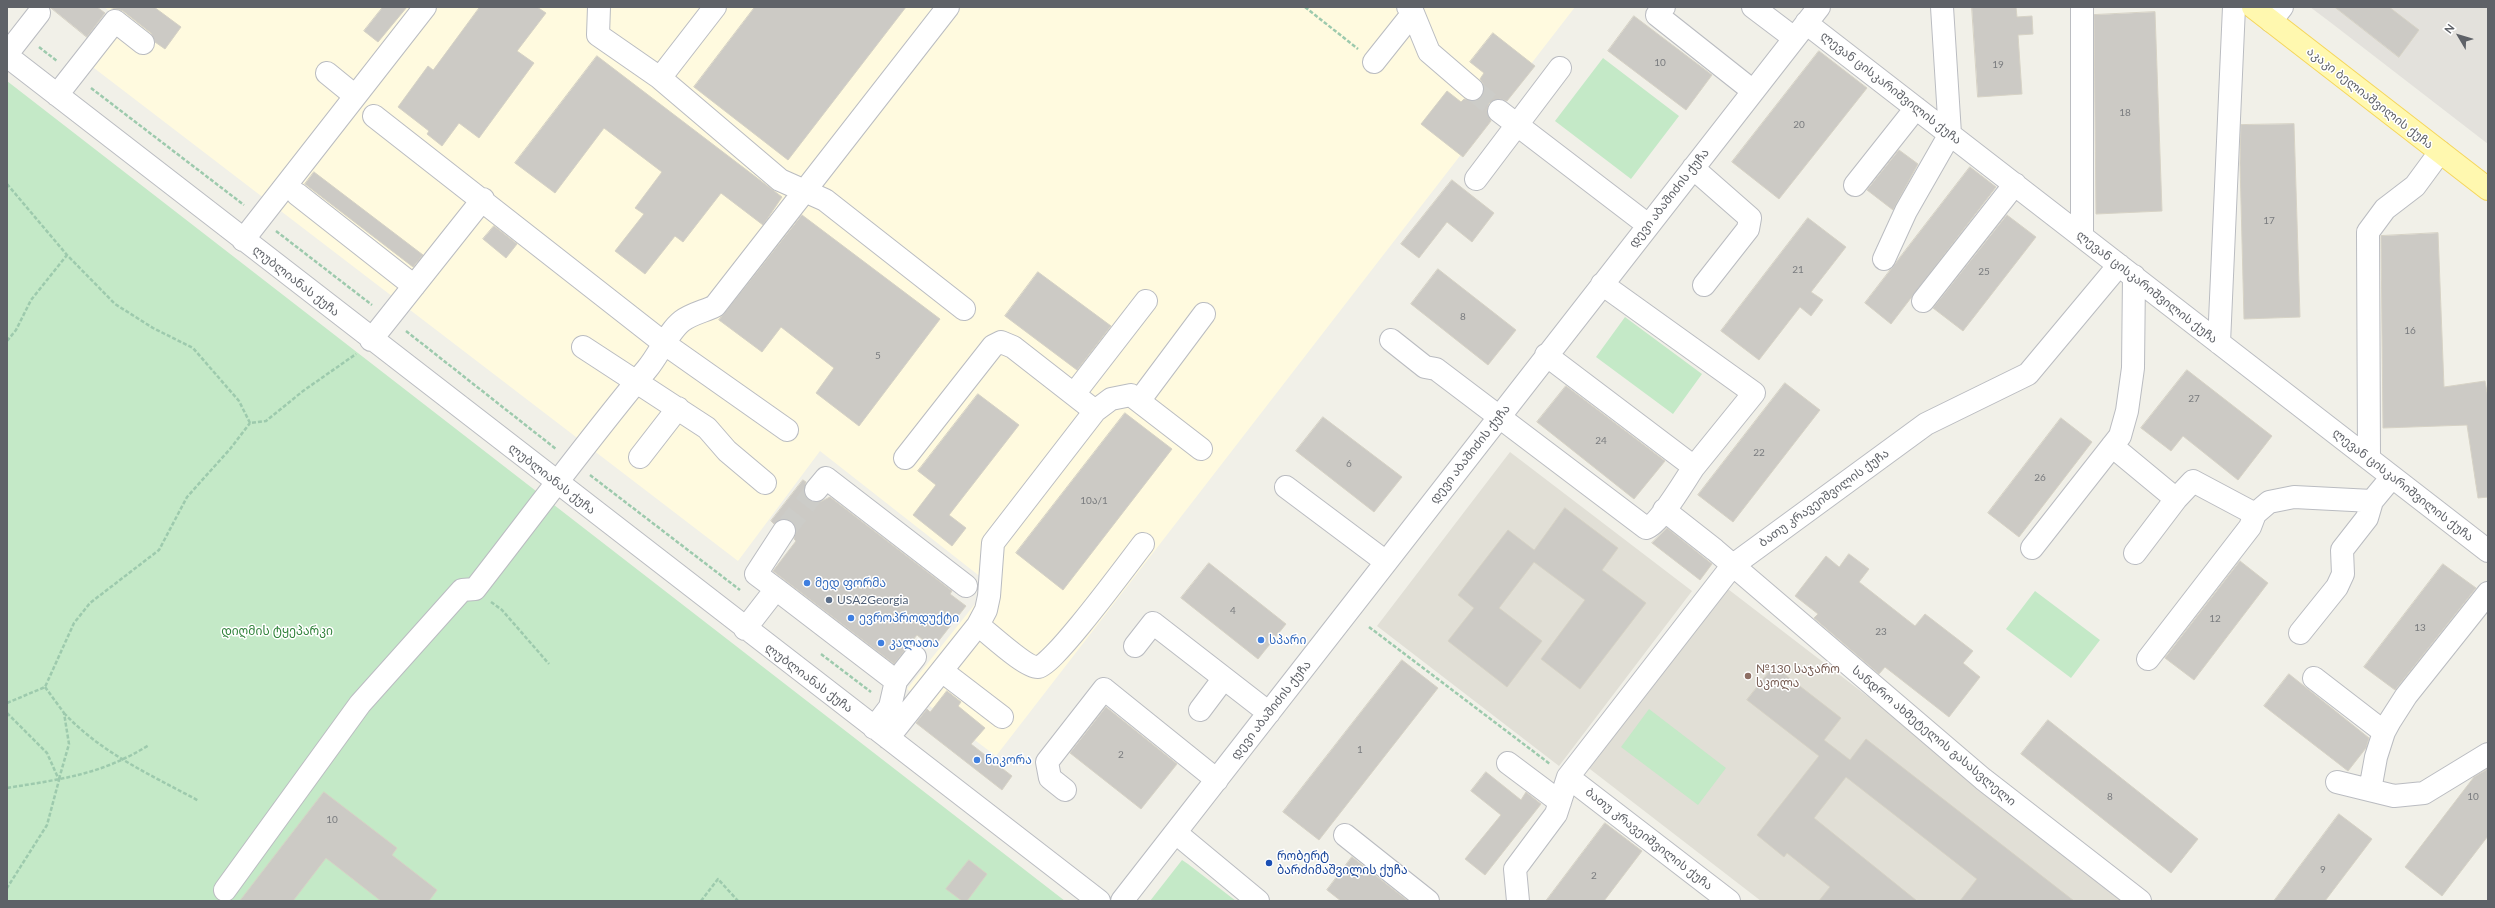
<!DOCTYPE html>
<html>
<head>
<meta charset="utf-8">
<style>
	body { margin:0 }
	#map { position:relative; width:2495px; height:908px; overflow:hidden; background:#f1f0e8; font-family:Lato,sans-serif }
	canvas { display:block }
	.frame { position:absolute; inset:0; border:8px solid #5f6268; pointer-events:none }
	.north { position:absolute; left:2439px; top:16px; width:40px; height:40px; -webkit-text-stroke:3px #fff; paint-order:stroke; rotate:308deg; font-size:11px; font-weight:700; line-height:16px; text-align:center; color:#5f6268 }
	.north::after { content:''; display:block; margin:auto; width:14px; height:18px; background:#5f6268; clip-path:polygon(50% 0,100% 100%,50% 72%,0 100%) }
</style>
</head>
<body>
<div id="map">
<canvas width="2495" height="908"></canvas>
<div class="frame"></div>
<div class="north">N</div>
</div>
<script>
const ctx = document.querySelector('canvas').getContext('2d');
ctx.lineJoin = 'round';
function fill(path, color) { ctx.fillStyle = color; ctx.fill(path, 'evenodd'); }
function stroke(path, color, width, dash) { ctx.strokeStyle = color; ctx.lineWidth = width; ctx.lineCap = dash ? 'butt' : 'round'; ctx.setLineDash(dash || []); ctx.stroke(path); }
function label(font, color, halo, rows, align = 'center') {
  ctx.font = font + ' Lato,"Noto Sans Georgian",sans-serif'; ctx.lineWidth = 3; ctx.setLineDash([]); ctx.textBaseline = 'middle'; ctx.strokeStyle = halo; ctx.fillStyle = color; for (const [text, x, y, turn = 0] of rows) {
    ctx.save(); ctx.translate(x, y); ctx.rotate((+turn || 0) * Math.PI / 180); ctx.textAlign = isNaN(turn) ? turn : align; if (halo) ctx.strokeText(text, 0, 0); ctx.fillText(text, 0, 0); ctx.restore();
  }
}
fill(new Path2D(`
	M104,7H1575L996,756L907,689L979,599L982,578L820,451L738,561L77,55L112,13Z`), '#fffadf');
fill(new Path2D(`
	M2310,7H2488V144L2330,22Z`), '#e3e1dc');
fill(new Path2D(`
	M1510,452L1692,591L1559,766L1377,626Z
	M1724,586L2134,901H1761L1586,766Z`), '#e1dfd6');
fill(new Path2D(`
	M1603,58L1679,116L1631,179L1555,121Z
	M7,81L1065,901H7Z
	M1625,317L1702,374L1673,414L1596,357Z
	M2035,591L2100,640L2071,678L2006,629Z
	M1649,709L1726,768L1698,805L1621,747Z
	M1182,860L1188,864L1236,901H1150Z`), '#c4e9c7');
const building = new Path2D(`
	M50,7H97L105,13L87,37Z
	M109,7H154L181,27L165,49L155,42L151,33L123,11Z
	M383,7H407L378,42L364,31Z
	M480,7H537L546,13L517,51L534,63L479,138L459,123L442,146L427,134L429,131L398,107L428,66L433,70Z
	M755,7H906L788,160L694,87Z
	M1972,7H2016L2017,17L2032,16L2033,34L2018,35L2022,94L1978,97Z
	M2335,7H2389L2419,30L2399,57Z
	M2155,12L2162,211L2096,214L2094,15Z
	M1634,16L1712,75L1686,110L1608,51Z
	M1493,33L1535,66L1507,101L1500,99L1489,103L1487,110L1491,121L1463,157L1421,124L1447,91L1461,102L1464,99L1476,101L1482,97L1484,85L1480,79L1484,73L1470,62Z
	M1819,51L1867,88L1779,199L1732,162Z
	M597,56L782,197L763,225L721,193L683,242L675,236L645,274L615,251L644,214L635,208L662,172L604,128L555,193L515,163Z
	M2294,124L2300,317L2244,319L2240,163L2241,125Z
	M1899,150L1918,164L1893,210L1867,190Z
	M1970,167L1996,187L1891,324L1865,303Z
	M314,172L423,255L413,267L305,184Z
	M1452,180L1494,213L1472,242L1447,222L1419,258L1401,244Z
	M802,215L940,319L859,426L816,393L834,368L781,327L762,352L719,320Z
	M2007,215L2036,237L1963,331L1933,308Z
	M1808,218L1846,247L1811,292L1823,300L1811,316L1800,307L1759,360L1721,331Z
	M494,226L517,244L506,258L483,239Z
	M2438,233L2444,387L2485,381L2488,398V497L2478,498L2467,425L2383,428L2381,236Z
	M1438,269L1516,330L1488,365L1411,304Z
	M1038,272L1111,326L1077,370L1005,316Z
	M2187,370L2272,436L2238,480L2183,436L2171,451L2141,428Z
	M1785,383L1820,410L1733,522L1698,495Z
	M1566,386L1665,461L1634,499L1537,422Z
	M978,394L1019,425L949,515L966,528L952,546L913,515L936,485L918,471Z
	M1125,413L1172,449L1063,590L1016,553Z
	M1323,417L1402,477L1374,512L1296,451Z
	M2061,418L2092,442L2019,537L1988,513Z
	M803,480L806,482L804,494L808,500L820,502L830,497L952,591L950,594L966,606L933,648L917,635L894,664L773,571L796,541L794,539L796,531L790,520L784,519L774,524L771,521Z
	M1565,508L1618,548L1602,570L1646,603L1580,689L1541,659L1585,600L1534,562L1499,608L1542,641L1507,687L1448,641L1474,608L1458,595L1508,530L1534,550Z
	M1667,528L1712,564L1700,580L1652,543Z
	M1849,554L1869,569L1859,582L1915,626L1925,614L1973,651L1963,663L1980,677L1949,717L1885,667L1879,674L1814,618L1818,614L1795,596L1826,556L1839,567Z
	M2240,561L2268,583L2194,680L2165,658Z
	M1209,563L1286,624L1258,659L1181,598Z
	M2443,564L2476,588L2395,690L2364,667Z
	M1402,660L1438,688L1319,840L1283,812Z
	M1774,666L1841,718L1824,740L1850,760L1866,739L2074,901H1960L1977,879L1846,777L1814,818L1917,901H1819L1830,887L1787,853L1784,857L1757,835L1819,756L1747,700Z
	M2289,674L2369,738L2366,748L2348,771L2264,706Z
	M947,691L961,702L958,706L985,728L971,744L1012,776L1002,790L916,723L927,709L930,712Z
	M1106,707L1177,764L1141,809L1070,753Z
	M2048,720L2198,839L2171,873L2021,754Z
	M2488,769V836L2442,896L2405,867L2474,777Z
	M1486,772L1521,800L1526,792L1541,804L1485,875L1465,859L1501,815L1471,791Z
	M324,792L397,848L392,855L437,890L429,901H381L326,858L293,901H240Z
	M2339,814L2372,839L2325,901H2274Z
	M1605,823L1642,851L1604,901H1546Z
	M1352,857L1408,901H1341L1327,890Z
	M969,860L987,874L967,901H962L946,889Z`);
fill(building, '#cccac5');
stroke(building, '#d6d2c5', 1);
stroke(new Path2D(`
	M1472,89L1499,111
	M784,531L816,490`), '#ccccc8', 22, [22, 11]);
const minor = new Path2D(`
	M599,7L598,35L660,78L780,180L825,200L964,309
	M1408,7L1413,13L1429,52L1472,89
	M1664,7L1657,15L1753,91
	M1753,7L1794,38
	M2082,7V236
	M2271,21L2282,7
	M1806,23L2488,551
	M7,54L39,13
	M7,56L1099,901
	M1374,62L1413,13
	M327,73L354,95
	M660,78L715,7
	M57,95L115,21L143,43
	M1499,111L1648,225
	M374,116L665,344L787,430
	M1693,168L1750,218L1748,229L1704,285
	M1476,179L1560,68
	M1855,185L1916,108
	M297,194L414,286
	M243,240L425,7
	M1884,259L1906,211L1950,134L1942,7
	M1923,301L2015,184
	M371,340L483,199
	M1391,340L1425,367L1436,369L1646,528C1659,525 1685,480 1694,467
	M2219,343L2234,7
	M583,347L707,428L727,451L765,483
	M1546,355L1694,467L1754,393L1602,284
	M1074,394L1146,301
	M1139,401L1204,314
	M1095,411L993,543L989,596L986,610L978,625C990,634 1026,668 1038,667C1052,667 1129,562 1143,544
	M2112,446L2176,499
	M640,457L678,408
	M905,458L993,346L1001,342L1013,347L1095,411L1111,399L1131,395L1201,449
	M2369,459L2368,232L2385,209L2415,186L2440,152
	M1286,487L1386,562
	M816,490L826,478L966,586
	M1664,510L1715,550L1983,779L2140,901
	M2032,548L2120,436L2127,411L2133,368L2134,276
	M2135,553L2176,499L2193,481L2255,514L2269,502L2294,497L2372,501
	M776,589L896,681
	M745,629L776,589L756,574L784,531
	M2300,633L2337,587L2343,574L2342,550L2367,518L2372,501L2392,477
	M1135,646L1153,623L1269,713
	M2148,659L2250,527L2255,514
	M942,671L1002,717
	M2314,678L2384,732
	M1200,710L1224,678
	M874,728L890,707L896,681L915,657
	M888,738L978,625
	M1508,763L1560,802
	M1568,777L1729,901
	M2337,782L2394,796L2424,793L2488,754
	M1065,790L1050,778L1047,762L1104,689L1217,780
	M2370,790L2376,757L2384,732L2390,721L2406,696L2488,593
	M1176,833L1258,901
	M1345,835L1428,901
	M225,890L360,704L462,590L475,589C532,516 587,441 647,369C659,355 668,332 682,321C691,314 705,311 715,306L948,7
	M1122,901L1819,7
	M1518,901L1515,869L1556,814L1568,777L1732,566L1926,424L2028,374L2119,265`);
const major = new Path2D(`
	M2253,7L2488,189`);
stroke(minor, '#babcc1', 24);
stroke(major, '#f5d65c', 24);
stroke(new Path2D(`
	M1305,7L1358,49
	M39,47L57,61
	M91,88L244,205
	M7,184L67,255L115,304L153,328L193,348L239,401L250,423L266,421L303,391L356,354
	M276,231L372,305
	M406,331L556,449
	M7,341L16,330L31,300L67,255
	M590,475L740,590
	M491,602L502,610L549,664
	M1369,627L1550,764
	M821,654L871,692
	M45,687L64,713L69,744L59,779
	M7,703L45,687L74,623L90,603L159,550L187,497L230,449L250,423
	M7,713L47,753L59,780L47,825L7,888
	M64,713C101,753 151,775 199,801
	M7,788C61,779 101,775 149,745
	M701,901L718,879L738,901`), '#9dcaad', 2.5, [4, 2]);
stroke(minor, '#fff', 22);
stroke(major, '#fff8af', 22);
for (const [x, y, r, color] of [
	[807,583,4,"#3f7fe0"],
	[829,600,4,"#5c6f8a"],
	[851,618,4,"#3f7fe0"],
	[1261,640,4,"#3f7fe0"],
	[881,643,4,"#3f7fe0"],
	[1748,676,4,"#8d6e63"],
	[977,760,4,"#3f7fe0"],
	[1269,863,4,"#1a4fb4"]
]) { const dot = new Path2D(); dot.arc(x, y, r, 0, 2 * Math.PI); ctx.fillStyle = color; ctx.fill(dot); stroke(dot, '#fff', 1.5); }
label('10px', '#7a7c7f', null, [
	["10",1660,63],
	["19",1998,65],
	["18",2125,113],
	["20",1799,125],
	["17",2269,221],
	["21",1798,270],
	["25",1984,272],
	["8",1463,317],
	["16",2410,331],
	["5",878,356],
	["27",2194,399],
	["24",1601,441],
	["22",1759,453],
	["6",1349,464],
	["26",2040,478],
	["10ა/1",1094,501],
	["4",1233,611],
	["12",2215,619],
	["13",2420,628],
	["23",1881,632],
	["1",1360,750],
	["2",1121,755],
	["8",2110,797],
	["10",2473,797],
	["10",332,820],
	["9",2323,870],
	["2",1594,876]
]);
label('12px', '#5f6268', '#fff', [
	["ლევან ცისკარიშვილის ქუჩა",1891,88,38],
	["აკაკი ბელიაშვილის ქუჩა",2370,98,38],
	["დევი აბაშიძის ქუჩა",1669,198,-52],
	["ლუბლიანას ქუჩა",296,281,38],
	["ლევან ცისკარიშვილის ქუჩა",2147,287,38],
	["დევი აბაშიძის ქუჩა",1470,454,-52],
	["ლუბლიანას ქუჩა",552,479,38],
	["ლევან ცისკარიშვილის ქუჩა",2403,485,38],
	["ბათუ კრავეიშვილის ქუჩა",1824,498,-36],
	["ლუბლიანას ქუჩა",809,678,37],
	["დევი აბაშიძის ქუჩა",1271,710,-52],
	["სანდრო ახმეტელის გასასვლელი",1934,736,40],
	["ბათუ კრავეიშვილის ქუჩა",1649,839,38]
]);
label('12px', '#366cbe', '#fff', [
	["მედ ფორმა",815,583],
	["ევროპროდუქტი",859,618],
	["სპარი",1269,640],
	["კალათა",889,643],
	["ნიკორა",985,760]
], 'left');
label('12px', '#4e5e75', '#fff', [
	["USA2Georgia",837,600]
], 'left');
label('12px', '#32833c', '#fff', [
	["დიღმის ტყეპარკი",277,631]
]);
label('12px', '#785e54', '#fff', [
	["№130 საჯარო",1756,669],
	["სკოლა",1756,683]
], 'left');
label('12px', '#164399', '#fff', [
	["რობერტ",1277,856],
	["ბარძიმაშვილის ქუჩა",1277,870]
], 'left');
</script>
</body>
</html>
